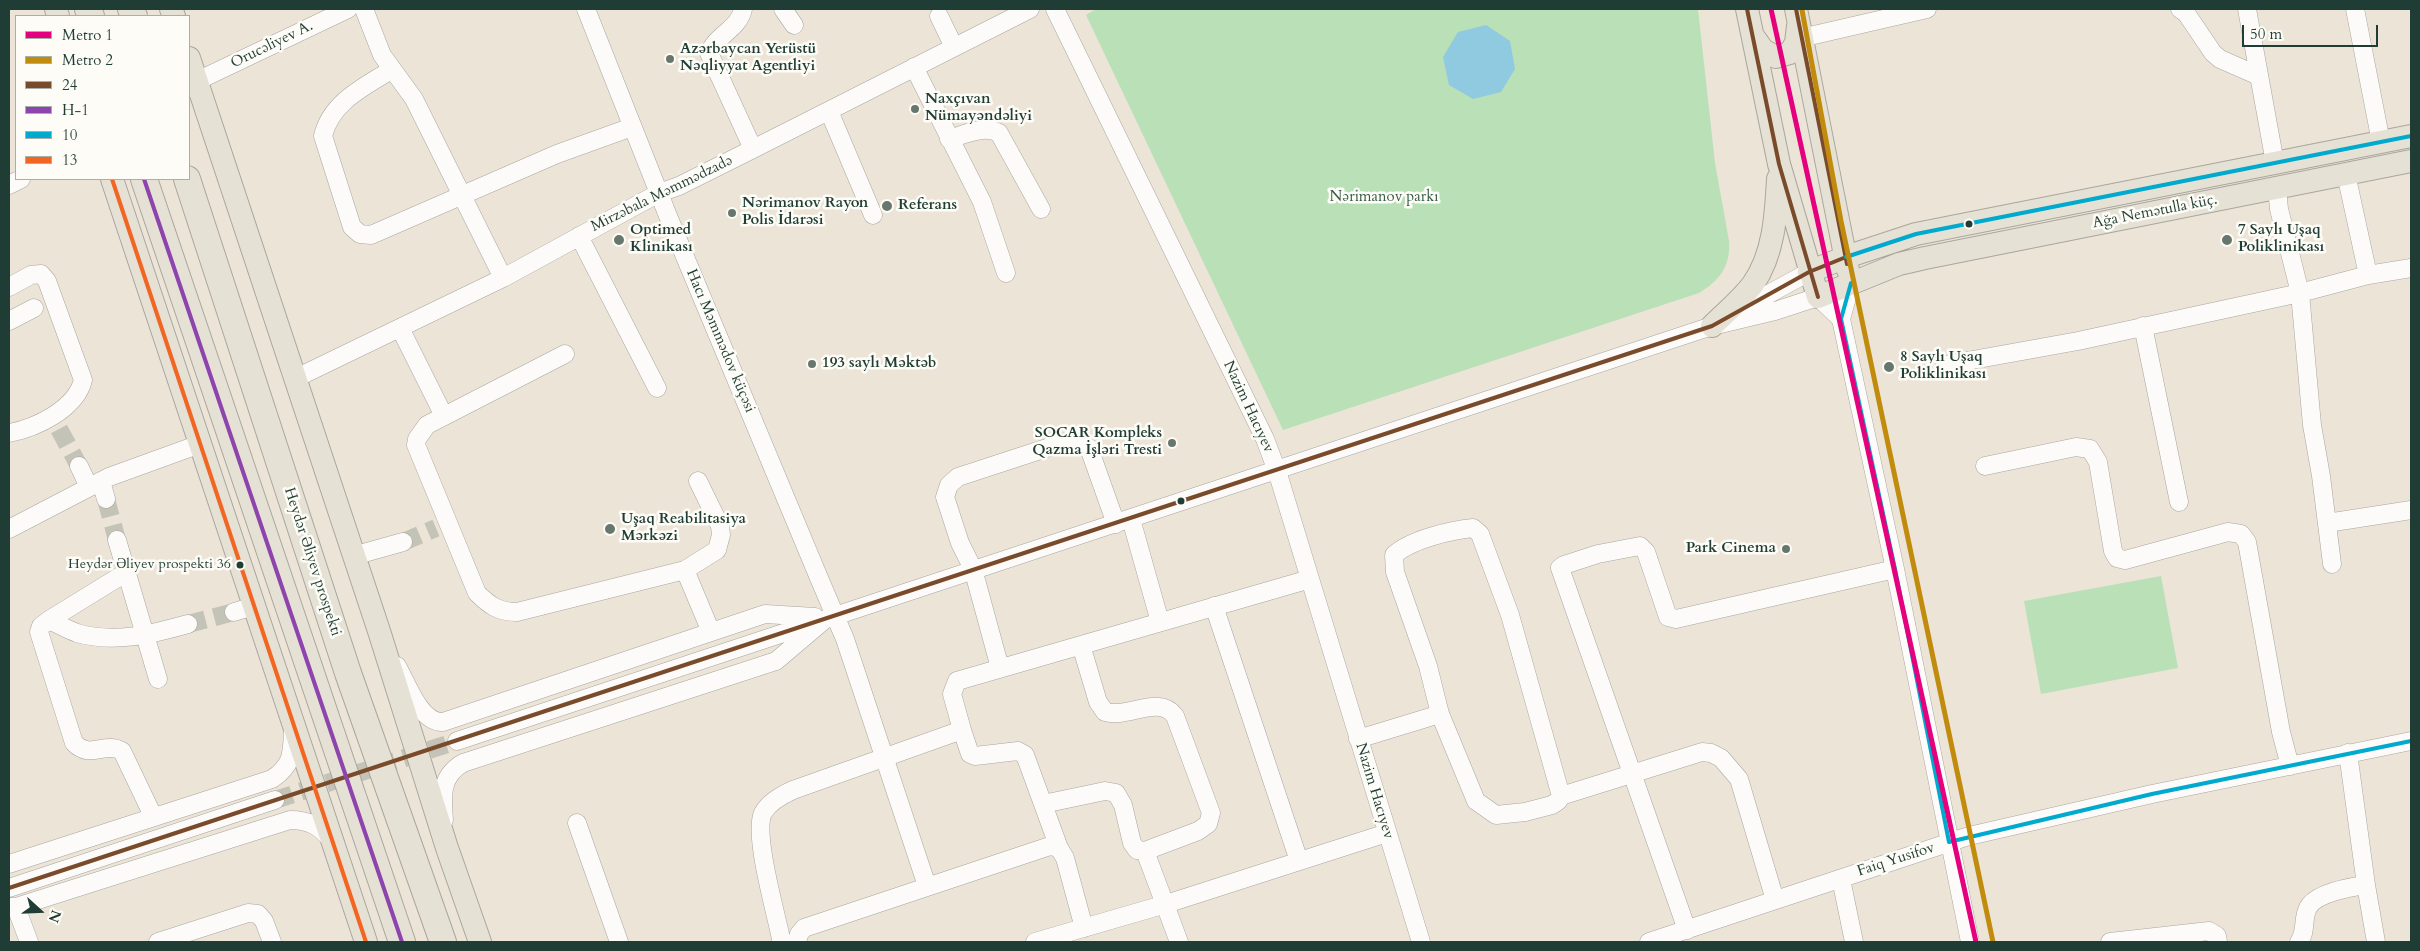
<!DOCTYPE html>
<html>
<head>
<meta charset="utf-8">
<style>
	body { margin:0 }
	#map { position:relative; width:2420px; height:951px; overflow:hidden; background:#ede4d8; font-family:Cardo,serif }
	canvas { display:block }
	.frame { position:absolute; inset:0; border:10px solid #1f3d34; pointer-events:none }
	.legend { position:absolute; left:15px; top:15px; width:175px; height:165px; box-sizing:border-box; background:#fdfcf7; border:1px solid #a4b0a9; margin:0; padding:6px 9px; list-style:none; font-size:15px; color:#1f3d34 }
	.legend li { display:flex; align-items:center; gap:10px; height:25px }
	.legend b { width:25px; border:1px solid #a4b0a9 }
	.north { position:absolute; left:15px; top:886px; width:50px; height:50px; -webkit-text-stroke:4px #fdfcf7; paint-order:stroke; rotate:110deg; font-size:14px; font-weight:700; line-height:20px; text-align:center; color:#1f3d34 }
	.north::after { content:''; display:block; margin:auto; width:18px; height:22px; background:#1f3d34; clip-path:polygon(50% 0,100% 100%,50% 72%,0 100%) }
	.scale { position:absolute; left:2242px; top:25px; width:136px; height:22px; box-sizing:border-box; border:2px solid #1f3d34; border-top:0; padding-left:6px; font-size:15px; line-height:18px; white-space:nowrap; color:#1f3d34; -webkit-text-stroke:4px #fdfcf7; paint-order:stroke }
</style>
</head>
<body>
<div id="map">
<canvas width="2420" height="951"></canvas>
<div class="frame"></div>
<ul class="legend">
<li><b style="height:6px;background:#e5007d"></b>Metro 1</li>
<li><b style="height:6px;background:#c18c0d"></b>Metro 2</li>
<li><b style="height:6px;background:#7a4b2a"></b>24</li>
<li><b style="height:6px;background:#8e44ad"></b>H-1</li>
<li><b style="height:6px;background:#00a9ce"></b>10</li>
<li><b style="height:6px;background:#f26522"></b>13</li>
</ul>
<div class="north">N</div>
<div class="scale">50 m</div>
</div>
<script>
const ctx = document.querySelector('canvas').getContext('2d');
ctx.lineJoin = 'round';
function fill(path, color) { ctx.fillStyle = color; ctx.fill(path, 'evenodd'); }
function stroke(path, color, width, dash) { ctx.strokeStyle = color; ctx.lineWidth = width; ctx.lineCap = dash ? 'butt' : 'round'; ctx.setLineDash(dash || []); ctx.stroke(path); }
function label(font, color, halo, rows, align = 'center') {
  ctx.font = font + ' Cardo,serif'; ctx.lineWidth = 5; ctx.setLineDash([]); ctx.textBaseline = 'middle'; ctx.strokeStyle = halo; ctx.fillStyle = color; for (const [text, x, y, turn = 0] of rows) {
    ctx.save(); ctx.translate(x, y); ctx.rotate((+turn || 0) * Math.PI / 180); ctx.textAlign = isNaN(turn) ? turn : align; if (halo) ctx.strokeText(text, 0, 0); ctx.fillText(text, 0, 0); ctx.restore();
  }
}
fill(new Path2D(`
	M1096,9H1698L1715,163L1729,241C1731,266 1719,281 1699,293L1283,430L1086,15Z
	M2161,576L2178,668L2041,694L2024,601Z`), '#b9e0b6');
fill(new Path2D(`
	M1486,25L1510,41L1515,69L1501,92L1473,99L1449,85L1443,57L1458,32Z`), '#8fcae0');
stroke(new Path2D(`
	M59,429L79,466
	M106,499L117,540
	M403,542L436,528
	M188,624L234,612
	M275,800L457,741`), '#c4c3b7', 18, [18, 9]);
const minor = new Path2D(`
	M364,9L382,55L414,99L503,278
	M586,9L668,216L819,578L845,639L927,886
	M743,9C739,29 716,35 709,53L753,149
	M783,9L794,25
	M1055,9L1265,439L1277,471L1421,942
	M2180,9L2186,13L2213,53L2220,59L2259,76
	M2247,9L2275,163
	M2355,9L2381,142
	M939,16L954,47
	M1801,38L1927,9
	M914,67L982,202L1006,273
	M391,70C364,87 331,102 323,136L352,227L360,234L371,235L557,154L632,127
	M197,81L348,9
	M829,111L873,215
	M949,139C966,134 984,125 999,133L1041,209
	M2346,174L2368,275
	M9,185L21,179
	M579,236L657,388
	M1851,283L1841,319L1895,569L1970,942
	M9,287L31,275L41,274L47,281L83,380C76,409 36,428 9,433
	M1732,314L1809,272
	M9,321L34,308
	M2143,326L2179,502
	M400,328L444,416
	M565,354L427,425L417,439L416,445L477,593C490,606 499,612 517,612L685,570L711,632
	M1945,365L2078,341L2300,293L2279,209L2277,188
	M294,379L503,278L659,193L679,186L753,149L1030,9
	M79,466L89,487
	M1985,466L2076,447L2090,449L2098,462L2113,551L2117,558L2125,560L2228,532L2241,534L2247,542L2281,732L2290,766
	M101,481L106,499
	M1131,519L1160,622
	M2327,523L2411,510
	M9,529L109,477L200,444
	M117,540L158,679
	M353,556L403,542
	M2332,564L2321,476L2312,425L2300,293L2368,275L2411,268
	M685,570L717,550L721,535L720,526L698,481
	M127,572L49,620L41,626L39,632L74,743C91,760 104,741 122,751L153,816
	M1214,606L1299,861
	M234,612L254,606
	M49,620C58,624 68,630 77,633C114,644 152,634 188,624
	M1081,645L1098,702L1105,712C1127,719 1159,694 1175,716L1211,813L1208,824L1198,831L1145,851
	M397,666C407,683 420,723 443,722L765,614L815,617
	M1000,668L973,569L960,543L945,497L949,485L958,477L1065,442H1079L1089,448L1116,524
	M962,730L970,754L975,756L1018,751L1025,755L1059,848
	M1358,739L1440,714
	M457,741C875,600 1294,465 1712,326L1775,311L1818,297L1841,319
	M1561,796L1510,615L1480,534L1473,528C1451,530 1410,540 1394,555L1395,572L1428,666L1440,714L1476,801L1496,815L1525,812L1552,805L1558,801L1561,796L1702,752L1711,753L1721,758L1739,779L1775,900
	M1043,804L1105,791L1116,793L1123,805L1132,843L1137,850L1145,851L1179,942
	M444,820C442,797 440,776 463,763L776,661L822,622
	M577,823L619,942
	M9,864L272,779C293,765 292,753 293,730
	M1841,879L1854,942
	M2366,885L2376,942
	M9,888L275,800
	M9,907H16L290,820C309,820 320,826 332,841
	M16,907L29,942
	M1687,930L1560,568L1564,565L1598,554L1640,546L1646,552L1668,617L1676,619L1895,569
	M781,939C776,913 753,834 763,813C769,802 782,795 793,790L962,730L952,694L957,681L1310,579
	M158,942L248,913L258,914L264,921L272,942
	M797,942L799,934L804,928L1050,846L1059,848L1065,858L1084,928
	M1035,942L1166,904L1387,833
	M1649,942L1969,836L2152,794L2411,741
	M2110,942L2209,931L2217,936L2218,942
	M2299,942C2307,931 2302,919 2308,908C2315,893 2351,887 2366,885L2348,753`);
const major = new Path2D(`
	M56,9L58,16
	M171,9L174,16
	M1747,9L1779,164L1818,297L1899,264L1925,258L2411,161
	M1796,9L1848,270
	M1753,36L1763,50L1776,57L1790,53L1796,43L1798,26
	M189,58L379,631L447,848L480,942
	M112,179L366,942
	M1809,272L1846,257L1916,234L2411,136
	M1712,326C1726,312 1742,299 1753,284C1774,254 1776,215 1778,179`);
const highway = new Path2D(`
	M88,9L91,16
	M131,9L134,16
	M144,179L402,942
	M187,179L348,673L443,942`);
stroke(minor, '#a8a69e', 19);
stroke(major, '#a8a69e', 24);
stroke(highway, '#a8a69e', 28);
stroke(minor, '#fcfbf9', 18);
stroke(major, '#e6e1d5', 22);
stroke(highway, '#e6e1d5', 26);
stroke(new Path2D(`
	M1747,9L1779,164L1818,297
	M1796,9L1847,264
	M9,888L1712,326L1809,272L1846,257`), '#7a4b2a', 4);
stroke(new Path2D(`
	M144,179L402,942`), '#8e44ad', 4);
stroke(new Path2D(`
	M1846,257L1916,234L2411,136
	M1851,283L1841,319L1895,569L1949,842L2152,794L2411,741`), '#00a9ce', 4);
stroke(new Path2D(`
	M112,179L366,942`), '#f26522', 4);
stroke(new Path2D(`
	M1771,9L1976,942`), '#e5007d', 5);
stroke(new Path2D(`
	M1802,10L1841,221L1993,942`), '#c18c0d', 5);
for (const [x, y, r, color] of [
	[670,59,5,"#67776d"],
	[915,109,5,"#67776d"],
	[887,206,6,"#67776d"],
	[732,213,5,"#67776d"],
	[1969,224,4.5,"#1f3d34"],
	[619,240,6,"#67776d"],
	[2227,240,6,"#67776d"],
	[812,364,5,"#67776d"],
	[1889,367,6,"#67776d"],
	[1172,443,5,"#67776d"],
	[1181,501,4.5,"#1f3d34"],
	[610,529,6,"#67776d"],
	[1786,549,5,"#67776d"],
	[240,565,4.5,"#1f3d34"]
]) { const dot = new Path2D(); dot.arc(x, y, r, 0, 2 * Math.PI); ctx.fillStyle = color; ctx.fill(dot); stroke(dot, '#fdfcf7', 2); }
label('14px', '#1f3d34', '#fdfcf7', [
	["Heydər Əliyev prospekti 36",231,565]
], 'right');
label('15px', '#1f3d34', '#fdfcf7', [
	["Orucəliyev A.",272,45,-26],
	["Mirzəbala Məmmədzadə",662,194,-26],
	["Ağa Nemətulla küç.",2155,212,-11],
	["Hacı Məmmədov küçəsi",720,341,67],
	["Nazim Hacıyev",1248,407,65],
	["Heydər Əliyev prospekti",312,562,72],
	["Nazim Hacıyev",1374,791,73],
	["Faiq Yusifov",1896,860,-18]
]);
label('bold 15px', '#1f3d34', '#fdfcf7', [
	["Azərbaycan Yerüstü",680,50],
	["Nəqliyyat Agentliyi",680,67],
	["Naxçıvan",925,100],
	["Nümayəndəliyi",925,117],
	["Nərimanov Rayon",742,204],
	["Polis İdarəsi",742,221],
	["Referans",898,206],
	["Optimed",630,231],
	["Klinikası",630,248],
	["7 Saylı Uşaq",2238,231],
	["Poliklinikası",2238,248],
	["8 Saylı Uşaq",1900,358],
	["Poliklinikası",1900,375],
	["193 saylı Məktəb",822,364],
	["SOCAR Kompleks",1162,434,"right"],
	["Qazma İşləri Tresti",1162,451,"right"],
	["Uşaq Reabilitasiya",621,520],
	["Mərkəzi",621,537],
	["Park Cinema",1776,549,"right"]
], 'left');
label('15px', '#355d48', '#fdfcf7', [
	["Nərimanov parkı",1384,198]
]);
</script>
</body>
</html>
